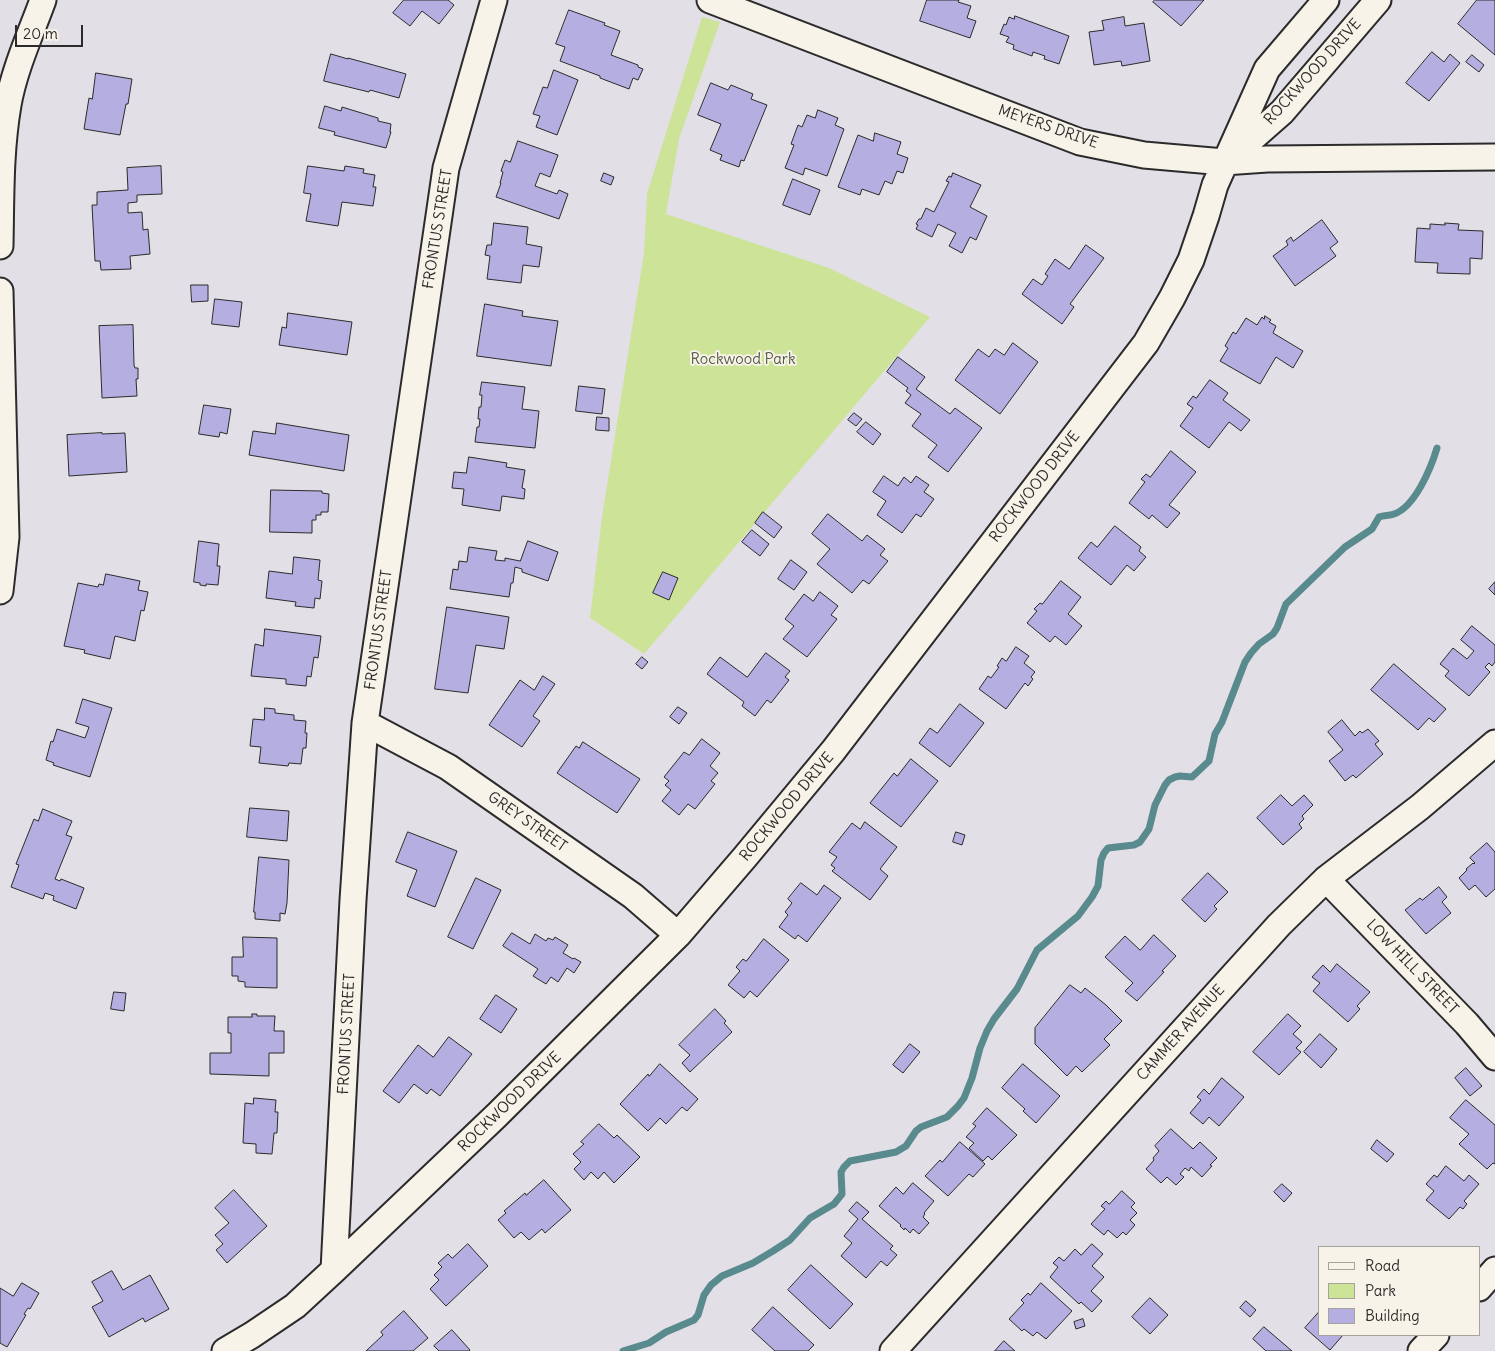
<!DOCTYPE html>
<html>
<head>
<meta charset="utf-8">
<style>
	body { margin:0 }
	#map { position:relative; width:1495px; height:1351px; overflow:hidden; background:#e3dfe6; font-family:Delius,sans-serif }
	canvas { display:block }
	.legend { position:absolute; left:1318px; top:1246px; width:162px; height:90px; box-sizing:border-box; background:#f7f3e8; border:1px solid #a5a39c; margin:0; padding:6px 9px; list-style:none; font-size:15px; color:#2b2b2b }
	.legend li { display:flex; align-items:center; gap:10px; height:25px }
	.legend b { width:25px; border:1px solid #a5a39c }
	.scale { position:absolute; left:15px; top:25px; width:68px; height:22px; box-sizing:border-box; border:2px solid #2b2b2b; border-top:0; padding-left:6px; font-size:15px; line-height:18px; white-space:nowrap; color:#2b2b2b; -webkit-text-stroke:4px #f7f3e8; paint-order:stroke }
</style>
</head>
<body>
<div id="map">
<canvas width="1495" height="1351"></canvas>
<ul class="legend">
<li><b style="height:6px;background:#f7f3e8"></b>Road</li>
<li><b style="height:14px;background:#cce398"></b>Park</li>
<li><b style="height:14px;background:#b4afe0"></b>Building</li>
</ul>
<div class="scale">20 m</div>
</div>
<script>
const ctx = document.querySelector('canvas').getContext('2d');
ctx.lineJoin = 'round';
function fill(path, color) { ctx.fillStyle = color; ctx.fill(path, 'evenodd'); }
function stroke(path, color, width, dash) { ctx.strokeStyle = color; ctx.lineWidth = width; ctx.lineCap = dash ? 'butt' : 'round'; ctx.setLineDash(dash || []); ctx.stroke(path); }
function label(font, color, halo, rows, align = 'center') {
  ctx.font = font + ' Delius,sans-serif'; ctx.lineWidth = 4; ctx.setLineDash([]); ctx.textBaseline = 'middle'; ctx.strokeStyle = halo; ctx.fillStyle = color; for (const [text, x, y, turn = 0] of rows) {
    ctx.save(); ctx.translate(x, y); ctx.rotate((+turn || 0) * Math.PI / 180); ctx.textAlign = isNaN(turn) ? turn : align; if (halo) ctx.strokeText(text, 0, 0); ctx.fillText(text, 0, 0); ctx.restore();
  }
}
fill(new Path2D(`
	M702,17L720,22L679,139L666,214L829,268L930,317L644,654L590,618L602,517L644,253L647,194Z`), '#cce398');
stroke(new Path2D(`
	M623,1351L649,1343L666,1332L694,1320L698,1315L704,1295L711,1285L722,1276L753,1263L773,1251L790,1240L810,1218L834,1204L842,1194L841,1172L844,1167L850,1161L896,1152L906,1146L916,1131L921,1127L947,1117L958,1106L964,1098L972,1078L980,1048L987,1031L994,1019L1017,989L1037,950L1078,916L1092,897L1098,886L1101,860L1104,853L1108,848L1134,845L1140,842L1149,829L1155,805L1165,785L1169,780L1175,777L1180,776L1192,777L1209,761L1215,734L1222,722L1245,662L1251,653L1259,644L1273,634L1277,628L1286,604L1345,547L1372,529L1379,517C1384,515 1389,516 1394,514C1415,507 1431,468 1437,448`), '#598a8d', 7);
const building = new Path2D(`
	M404,0H448L454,5L439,24L422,11L410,26L393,13Z
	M927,0H959L958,2L971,6L967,18L976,21L970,38L920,21Z
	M1155,0H1204L1181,26L1153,2Z
	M1477,0H1495V55L1458,24Z
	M569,10L605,23L604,25L620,31L611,55L638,65V67L643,69L638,80L633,78L629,89L600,78V76L560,61L565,47L556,44Z
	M1015,16L1069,36L1059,64L1044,59L1045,56L1033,52L1032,56L1013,49L1014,45L1006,42L1009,37L1000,34L1004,24L1006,25L1009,17L1014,19Z
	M1124,17L1125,26L1144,23L1150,61L1122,66L1121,61L1094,65L1089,32L1104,30L1102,21Z
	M1432,52L1444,62L1450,54L1460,63L1429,101L1406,83Z
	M331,54L348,59V58L406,74L399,98L370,90L369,92L324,81Z
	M1472,55L1484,65L1479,72L1466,62Z
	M554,70L578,80L557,135L536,127L540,116L533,114L543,87L547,88Z
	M96,73L132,79L128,104H126L120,135L84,129L89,98L92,99Z
	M711,83L728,90L731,85L753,94L751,99L767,105L744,161L741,160L739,167L720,160L722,155L710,150L721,124L698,115Z
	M325,106L341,111L342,107L378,118V121L391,124L390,132H391L386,148L334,135L335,132L319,128Z
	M818,110L838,118L835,125L844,129L827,176L805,168L803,175L785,168L794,145L791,144L798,125L802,127L807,115L815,118Z
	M875,133L901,142L897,154L908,158L903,173L897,171L892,184L885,181L879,195L862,189L860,195L838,187L858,135L873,141Z
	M518,141L558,155L550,177L540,173L535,186L557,194L559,190L568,194L559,219L496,197L501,183H500L503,172L501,171L505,160L510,162Z
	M161,166L162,194L137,195V202L128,203V213L142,212L143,230L148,229L150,254L130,256L131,269L101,270L100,261H95L92,205H97V192L128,190L127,168Z
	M308,166L344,171L345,166L364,169L363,173L375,175L373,187H376L373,206L342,202L338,226L306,221L311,194L304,193Z
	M604,173L614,177L611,185L601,181Z
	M953,173L981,185L970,207L987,216L976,240L970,237L962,253L949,246L956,233L938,224L932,237L916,229L918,225L916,224L919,219H921L926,208L934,212L949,182L946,181L949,176L951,177Z
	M793,179L820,190L810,215L783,205Z
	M1322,220L1338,242L1330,248L1336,256L1295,286L1273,256L1288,245L1286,241L1291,237L1293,241Z
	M494,223L528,227L526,244L542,247L539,267L523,265L521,283L487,279L490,256L485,255L487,245H491Z
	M1445,223L1459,224L1458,230L1483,231L1482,259L1470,258V274L1437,273L1438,263L1415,262L1417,228L1430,229V224L1445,225Z
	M1086,245L1104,258L1070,304L1074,307L1062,324L1022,294L1033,279L1042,285L1048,276L1045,274L1055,259L1069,269Z
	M191,285H208V301L192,302Z
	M215,299L242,302L239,327L212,324Z
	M485,304L523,311L522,316L558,321L551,366L477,356Z
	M288,313L352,322L347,355L279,345L282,327L286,328Z
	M1265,316L1271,320L1269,322L1276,326L1273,333L1303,351L1293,368L1276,357L1260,384L1220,361L1228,348L1225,346L1233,332L1236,334L1246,318L1257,325L1262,317L1264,319Z
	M133,325L134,365L135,368H138V379H136L137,396L102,398L99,326Z
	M1013,343L1038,362L1000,414L955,380L978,349L989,357L995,349L1004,355Z
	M898,357L925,377L916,389L950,414L955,408L982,428L948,472L928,457L937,445L912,426L921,414L905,403L911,395L906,391L908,388L887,372Z
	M1210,380L1228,393L1223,400L1250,420L1241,431L1229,422L1209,448L1180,426L1193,408L1187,404L1193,396L1196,398Z
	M482,382L525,387L522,409L539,411L535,448L475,442L477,427H479L480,419H478L479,407H481L482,395H480Z
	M579,386L605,389L602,414L576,411Z
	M204,405L231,409L227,434L220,432L219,437L199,434Z
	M854,413L862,419L856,426L848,420Z
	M597,417L609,418V431L596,430Z
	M866,422L881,434L873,445L857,432Z
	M277,423L349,435L344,471L249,455L253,431L275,434Z
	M102,433V434L125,433L127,472L69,476L67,435Z
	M1171,451L1196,472L1169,505L1180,513L1167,528L1152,515L1149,519L1129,503L1145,482L1141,479L1146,474L1150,477Z
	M469,457L507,463L506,467L525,470L522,488L525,489L524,499L502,496L500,511L462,505L464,489L452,488L454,472L466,473Z
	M884,476L898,486L904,477L911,483L916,476L929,485L924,492L934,499L921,517L916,514L902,533L877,515L886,501L873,492Z
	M271,490L322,491V493L329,494L328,512H321V515H316V520H312V533L270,532Z
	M763,512L782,527L774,538L755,523Z
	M828,514L862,541L867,535L885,549L880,555L888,561L869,584L863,580L852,593L817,564L830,549L812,534Z
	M1115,526L1141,547L1139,551L1146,557L1134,571L1127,565L1111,585L1078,558L1091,542L1097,547Z
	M752,530L769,544L760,556L742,542Z
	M199,541L219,544L217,566H220L218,585L206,584V586L200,585V583L194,582Z
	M528,541L558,552L548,581L522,572V569L515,567L513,583H511L509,597L450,589L453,569L458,570L459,561L467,562L469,547L497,551L495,560L505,561V558L520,561Z
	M294,557L320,560L318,580L322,581L320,599L315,598L314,608L295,606L296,602L266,598L269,571L292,574Z
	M791,560L807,572L794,590L778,579Z
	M663,572L678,578L669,600L653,593Z
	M106,574L140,581L138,590L148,592L144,611L141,610L135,641L115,636L110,659L84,653L85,650L64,646L78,583L98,587L99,584L103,585Z
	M1061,581L1081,597L1068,614L1082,626L1066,645L1055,636L1050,642L1027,623L1037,611L1034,609L1040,603L1042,604Z
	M1495,582V595L1489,589Z
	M820,592L838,606L831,615L837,619L807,657L783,639L794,626L785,619L804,594L813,601Z
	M447,607L509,617L504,649L476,645L468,693L435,689Z
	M1472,626L1495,645V662L1492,666L1489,663L1485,667L1490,672L1469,696L1445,676L1449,671L1440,664L1453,648L1467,659L1474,651L1461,640Z
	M265,629L321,636L318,658L314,657L311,677L307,676L306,686L286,684V679L251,676L255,644L263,646Z
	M1016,647L1029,656L1024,663L1035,672L1031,677L1033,679L1028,686L1025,683L1006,709L979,689L988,676L991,678L999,667L997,666L1002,658L1006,661Z
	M766,653L790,671L785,677L789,680L771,703L767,700L755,716L742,706L744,702L707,674L720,657L747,677Z
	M642,657L648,662L642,669L636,664Z
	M1394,664L1446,709L1434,722L1429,718L1418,730L1371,690Z
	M543,676L555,684L533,716L540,721L522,747L489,725L520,680L534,690Z
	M83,699L112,708L90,777L53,765L54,763L46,760L51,741L53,742L57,729L85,738L89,727L76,723Z
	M960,704L984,723L950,767L919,743L930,728L937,733Z
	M678,707L687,713L679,724L670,717Z
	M265,708L275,709V713L294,715V720L306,721L305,733H307L306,748H303L301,764L289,763L288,766L259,763L261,747L250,746L253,719L264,720Z
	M1342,720L1355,736L1360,731L1362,733L1368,729L1379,741L1375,744L1383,754L1356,778L1353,775L1345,781L1329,761L1343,750L1328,732Z
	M702,739L720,753L710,766L718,773L711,781L715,784L695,809L688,804L679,815L662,801L671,790L665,785L669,781L664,777L684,752L689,755Z
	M583,742L640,779L617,813L557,773L576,746L579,748Z
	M911,759L938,781L901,827L870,803L894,773L897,776Z
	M1281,795L1292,806L1304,795L1313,805L1302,816L1304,819L1299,824L1302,828L1283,845L1257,818Z
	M250,808L289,811L287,841L247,837Z
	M43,809L72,821L66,835L72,837L55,879L60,881L61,879L84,888L76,909L53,900L54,896L45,893L43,899L11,887L19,865L16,864L34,819L38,821Z
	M865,822L897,847L880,869L888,876L870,900L832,871L835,868L831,865L837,857L829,852L852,823L860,829Z
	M408,832L457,851L435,907L407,896L417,870L396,862Z
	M956,832L965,835L962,845L953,842Z
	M1487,843L1495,852V889L1486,897L1475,885L1469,890L1459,878L1467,870L1466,869L1473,863L1474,864L1475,863L1470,858Z
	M259,857L289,860L287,903L285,914L280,913V921L255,919V912H254Z
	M1208,873L1228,892L1214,906L1217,909L1205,922L1182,900Z
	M476,878L501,890L473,949L448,937Z
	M801,883L817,895L824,885L841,898L807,942L798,935L795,939L779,927L788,915L785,912L792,903L788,899Z
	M1439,887L1447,897L1442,902L1451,913L1426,934L1405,910L1420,898L1422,900Z
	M512,933L530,944L535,934L546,941L548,938L553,940L555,937L568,945L563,953L573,959L574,958L581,962L574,973L567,968L558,982L551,977L546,984L533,976L538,969L503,946Z
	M1154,935L1176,956L1162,971L1164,972L1137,1001L1125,991L1133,983L1105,957L1125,936L1140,950Z
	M243,937L277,938V988L245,987V982L238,981V976H232V957H243Z
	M764,939L789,960L757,997L750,991L744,998L728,985L740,971L736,967L743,959L746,961Z
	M1337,964L1370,992L1357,1006L1360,1009L1348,1022L1313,991L1320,983L1312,977L1323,965L1330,972Z
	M1070,985L1081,993L1085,988L1106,1005L1122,1021L1104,1039L1110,1045L1082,1072L1076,1066L1067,1076L1035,1044V1028Z
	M114,992L126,993L124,1011L111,1009Z
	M496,995L517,1009L501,1033L480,1019Z
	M715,1009L726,1021L724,1023L732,1032L690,1072L682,1063L690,1055L679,1045Z
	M252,1014H257V1016H275L274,1031H284V1053H269V1076L210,1074V1053H231V1033H228V1017H252Z
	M1288,1014L1301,1026L1293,1034L1302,1042L1296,1048L1301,1052L1279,1075L1253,1052Z
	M1320,1034L1337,1049L1321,1068L1304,1052Z
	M449,1037L472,1054L440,1096L431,1089L427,1094L414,1084L399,1103L383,1091L418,1045L433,1057Z
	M910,1044L920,1052L903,1073L893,1065Z
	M660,1064L698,1099L687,1111L682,1107L666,1124L660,1118L648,1131L620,1104L648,1074L649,1076Z
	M1023,1064L1060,1096L1036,1123L1023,1111L1025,1109L1002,1088Z
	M1466,1068L1482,1086L1470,1096L1455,1078Z
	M1222,1078L1244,1097L1219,1126L1209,1117L1203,1124L1190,1113L1201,1100L1197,1097L1204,1089L1209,1094Z
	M254,1098L276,1100L275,1112H278L277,1133H274L272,1154L256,1153V1144L243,1143L245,1103L253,1104Z
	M1466,1100L1495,1125V1164L1493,1163L1487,1169L1459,1144L1469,1134L1450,1118Z
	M987,1108L1017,1135L992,1160L988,1156L983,1161L969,1148L974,1143L966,1137L976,1126L973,1124Z
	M599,1124L614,1138L617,1135L640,1157L614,1183L604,1172L598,1179L591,1172L584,1180L574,1169L581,1162L573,1154L584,1144L581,1142Z
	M1171,1129L1193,1149L1200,1142L1217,1158L1210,1165L1212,1166L1202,1177L1191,1167L1189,1171L1185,1168L1180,1174L1184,1177L1176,1185L1167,1177L1161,1183L1146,1169L1154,1160L1153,1158L1159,1151L1155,1146Z
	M1377,1140L1394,1154L1387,1162L1371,1149Z
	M960,1142L985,1164L973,1177L969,1174L948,1196L925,1176L940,1160L942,1162Z
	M1446,1166L1464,1181L1469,1175L1479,1184L1464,1201L1467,1204L1463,1209L1460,1207L1449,1219L1426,1200L1434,1191L1426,1184L1434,1175L1437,1177Z
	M544,1180L571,1210L545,1233L542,1229L529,1240L521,1232L514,1238L498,1220L506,1213L504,1211L525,1193L526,1195Z
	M913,1183L934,1201L924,1213L925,1214L923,1217L929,1223L919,1234L913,1229L910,1233L905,1228L904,1230L900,1226L901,1225L879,1206L896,1187L903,1194Z
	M1282,1184L1292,1193L1284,1202L1274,1192Z
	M234,1190L267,1226L227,1263L216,1250L223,1244L215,1235L229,1223L215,1208Z
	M1122,1191L1135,1203L1131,1207L1137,1213L1130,1220L1135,1225L1126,1235L1123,1232L1117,1238L1108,1230L1104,1235L1091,1224L1105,1209L1101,1206L1106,1201L1109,1204Z
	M857,1202L869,1212L862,1219L893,1246L890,1249L897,1255L887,1266L881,1261L866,1278L841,1256L852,1243L844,1236L858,1219L849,1211Z
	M468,1244L488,1266L446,1306L430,1289L439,1280L434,1275L442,1267L438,1263L448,1254L452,1258Z
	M1092,1244L1103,1254L1092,1266L1104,1277L1091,1291L1102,1301L1092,1312L1081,1302L1079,1304L1050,1277L1058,1267L1053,1263L1059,1257L1064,1261L1075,1249L1081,1255Z
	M811,1265L853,1304L830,1329L788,1290Z
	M112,1271L123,1290L150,1275L169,1309L145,1322L143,1318L109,1337L92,1307L103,1301L92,1282Z
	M22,1283L39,1293L30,1309L28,1308L24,1314L26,1315L7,1347L0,1343V1288L13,1296Z
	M1041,1283L1072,1311L1046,1339L1037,1332L1033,1336L1024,1329L1022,1331L1009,1319L1024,1303L1021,1300L1028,1293L1030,1295Z
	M1150,1298L1168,1315L1150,1334L1132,1317Z
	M1246,1301L1256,1310L1250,1317L1240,1308Z
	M773,1307L814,1345L808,1351H775L752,1330Z
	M404,1311L428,1338L413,1351H366L383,1335L381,1332Z
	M1319,1312V1335H1343L1330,1350L1305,1328Z
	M1083,1319L1085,1326L1076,1329L1074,1322Z
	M1264,1327L1292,1351H1266L1253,1339Z
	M452,1330L470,1350L469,1351H439L434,1346Z
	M1004,1341L1015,1351H995Z`);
fill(building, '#b4afe0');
stroke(building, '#2b2b2b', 1);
const street = new Path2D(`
	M710,0L1080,142L1144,155L1224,162L1267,159L1495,157
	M1232,156L1282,112L1378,0
	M0,246C1,199 0,151 8,105C14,70 31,33 43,0
	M0,291L6,537L0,591
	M365,723L448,767L633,896L678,935
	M1326,879L1467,1024L1495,1057
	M334,1270L353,900L365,723L446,168L494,0
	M1479,1288L1495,1270
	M225,1351L252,1335L295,1306L334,1270L496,1116L678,935L745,857L833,751L1146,343L1172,298L1191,260L1206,216L1215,185L1267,69L1326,0
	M893,1351L1279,925L1326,879L1420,807L1495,743
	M1421,1351L1436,1335`);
stroke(street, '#2b2b2b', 29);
stroke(street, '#f7f3e8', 25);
label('15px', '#2b2b2b', '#f7f3e8', [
	["ROCKWOOD DRIVE",1313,72,-48],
	["MEYERS DRIVE",1048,127,19],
	["FRONTUS STREET",438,229,-81],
	["ROCKWOOD DRIVE",1035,487,-52],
	["FRONTUS STREET",379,630,-82],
	["ROCKWOOD DRIVE",787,807,-50],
	["GREY STREET",527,822,35],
	["LOW HILL STREET",1412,967,46],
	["CAMMER AVENUE",1181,1033,-48],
	["FRONTUS STREET",347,1034,-87],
	["ROCKWOOD DRIVE",510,1102,-44]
]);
label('15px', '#535946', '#f7f3e8', [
	["Rockwood Park",743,360]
]);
</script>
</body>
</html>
